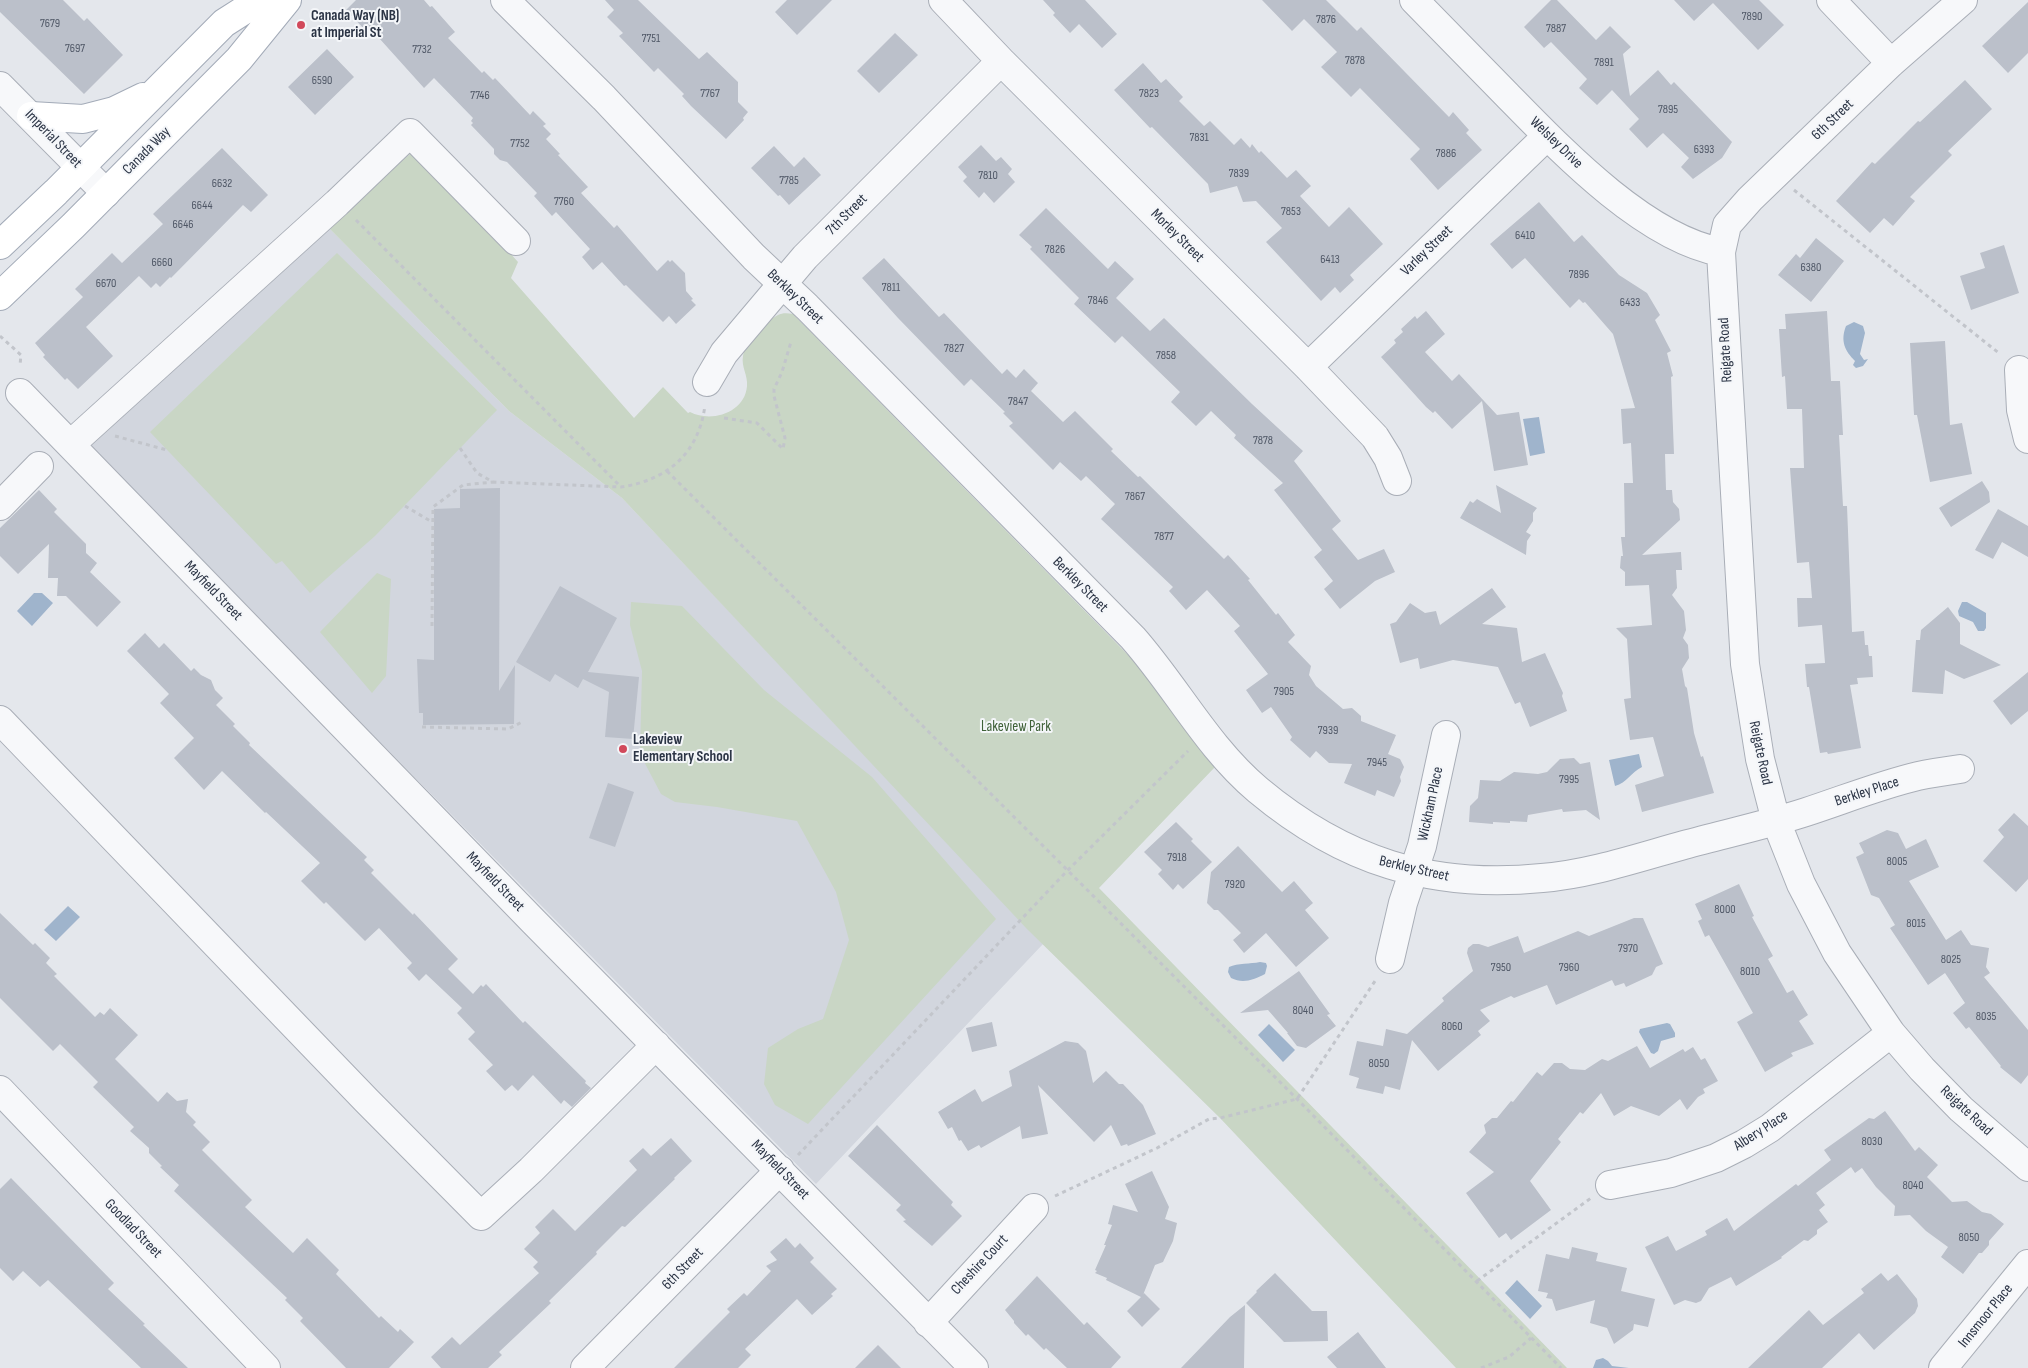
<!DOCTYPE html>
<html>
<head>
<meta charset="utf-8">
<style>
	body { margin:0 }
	canvas { display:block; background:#e4e7ec }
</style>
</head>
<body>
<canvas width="2028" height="1368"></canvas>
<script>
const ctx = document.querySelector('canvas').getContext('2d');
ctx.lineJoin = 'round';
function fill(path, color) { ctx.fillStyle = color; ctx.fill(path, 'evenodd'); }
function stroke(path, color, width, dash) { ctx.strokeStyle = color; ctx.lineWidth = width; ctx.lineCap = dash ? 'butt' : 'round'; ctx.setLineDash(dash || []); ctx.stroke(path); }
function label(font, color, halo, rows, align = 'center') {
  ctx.font = font + ' "Sofia Sans Condensed",sans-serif'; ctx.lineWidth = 4; ctx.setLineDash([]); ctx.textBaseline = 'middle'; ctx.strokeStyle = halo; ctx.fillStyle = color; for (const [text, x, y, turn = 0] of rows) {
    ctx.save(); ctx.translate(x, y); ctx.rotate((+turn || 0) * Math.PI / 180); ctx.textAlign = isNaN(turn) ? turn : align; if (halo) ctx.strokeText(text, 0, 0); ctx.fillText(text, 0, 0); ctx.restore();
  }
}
fill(new Path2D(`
	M328,227L509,411L622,498L1043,944L816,1184L78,436Z`), '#d2d6de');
fill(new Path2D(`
	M416,149L518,262L511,278L634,418L663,387L688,413L690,412C711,423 745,413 747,386C748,375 741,367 743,356C745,344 767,320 778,315C782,313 787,313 793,314L1131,658L1155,687L1215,767L1099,888L1567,1368H1456L1220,1118L1027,929L622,498L509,411L328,227L363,193Z
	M337,253L497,410L375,536L310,593L282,561L276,564L150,432Z
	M377,573L391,579L386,676L372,693L320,632Z
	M631,602L682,606L764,690L872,777L996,919L808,1124L775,1105L764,1084L768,1048L798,1029L823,1019L849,940L836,892L797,821L717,807L675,802L661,794L640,754L642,671L630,625Z`), '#c9d6c5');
fill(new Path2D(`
	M1854,322L1863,326L1865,333L1860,354L1864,360L1868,359L1863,366L1856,368L1853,365L1855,361C1845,351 1840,341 1846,326Z
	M1539,417L1545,453L1530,456L1523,419Z
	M34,593H42L53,603L32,626L17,611Z
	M1962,602H1967L1986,613V628L1984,631H1978L1973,622L1959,616L1958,611Z
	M1639,754L1642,767C1631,772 1627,783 1615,786L1609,760Z
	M68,906L80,917L56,941L44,930Z
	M1260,962L1266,963L1267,966L1265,974C1253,980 1243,984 1231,978L1228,972L1229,967C1238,963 1250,964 1260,962Z
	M1667,1023L1670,1024L1675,1033V1037L1661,1041L1658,1051L1654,1054L1651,1053L1639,1032L1640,1029Z
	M1269,1024L1295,1050L1283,1062L1258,1035Z
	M1517,1280L1542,1306L1530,1319L1505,1293Z
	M1603,1358L1608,1361L1612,1366L1629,1368H1593L1596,1360Z`), '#9fb4cc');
fill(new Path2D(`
	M0,0H63L84,21L87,18L123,55L84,94L0,12Z
	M356,0H424L430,7L432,6L455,32L448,38L482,73L484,71L493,80L495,78L530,115L533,111L546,124L543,126L551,134L546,139L560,154L558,155L588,187L581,193L614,228L617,225L657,271L668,260L670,262L672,260L685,273L686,291L693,299L691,300L696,305L676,324L669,316L663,322L626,285L624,286L602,262L593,270L582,257L590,249L556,212L552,216L534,196L537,193L507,162L500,160L494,154V149L471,125L473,123L471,121L473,118L434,78L424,88L370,28L367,32L346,10Z
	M605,0H638L699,59L707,52L738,82V102L748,112L743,118L744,120L726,139L691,106L682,96L684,94L658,68L654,72L619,36L623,33L607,17L614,10Z
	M787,0H832L797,35L775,12Z
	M1043,0H1085L1117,34L1102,48L1079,24L1070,33L1053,15L1055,13Z
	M1262,0H1326L1357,31L1361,27L1449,117L1453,112L1469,130L1466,133L1482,150L1438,190L1410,159L1420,149L1360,88L1351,97L1321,67L1337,52L1304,19L1292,31Z
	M1551,0H1557L1596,40L1610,26L1631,47L1623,54L1630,96L1658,70L1671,85L1674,82L1732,142L1722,158L1693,179L1681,167L1689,158L1663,133L1647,148L1629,129L1639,119L1612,90L1597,105L1579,88L1587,79L1551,42L1544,48L1524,27Z
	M1674,0H1759L1784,25L1758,50L1713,3L1694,21Z
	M2028,2V53L2008,73L1982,46Z
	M895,33L918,55L879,93L857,71Z
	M327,49L354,77L315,115L288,87Z
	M1143,63L1161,83L1166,79L1183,97L1179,101L1204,126L1210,121L1234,145L1241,138L1250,148L1252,144L1259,153L1261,151L1287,178L1296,170L1311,186L1300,196L1329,227L1349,207L1383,244L1350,275L1354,280L1340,293L1335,287L1321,301L1266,242L1282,228L1256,201L1243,202L1237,186L1210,193L1208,184L1152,127L1150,128L1114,90Z
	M1965,80L1992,109L1948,151L1952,155L1910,197L1915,201L1893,226L1884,218L1870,233L1836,201L1872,162L1875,164L1918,121L1920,122Z
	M981,145L996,161L1001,157L1012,169L1008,174L1015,182L994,203L984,192L979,198L963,181L967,177L958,167Z
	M774,146L794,167L804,157L821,175L789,205L780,195L778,196L751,168Z
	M222,148L268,195L251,212L243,205L171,278L170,277L160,287L156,283L151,288L139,276L86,327L113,356L78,389L67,378L65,380L43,357L45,355L35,343L83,297L75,289L112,253L122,263L163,224L153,214Z
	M1539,202L1574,242L1582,235L1619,275L1647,293L1660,315L1655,320L1671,351L1667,353L1673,376L1671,377L1674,454H1665L1666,490H1672L1673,502L1679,509L1680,520L1642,555L1681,552L1682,570H1676L1677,588L1672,595L1684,611L1686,630L1683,638L1688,645L1689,658L1682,669L1685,686L1687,688L1694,733L1701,757L1703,756L1714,793L1642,812L1635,785L1664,776L1653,737L1630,740L1624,699L1631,698L1627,639L1616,628L1652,625L1649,585L1625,586V572L1620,568L1621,556H1623L1621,537H1625L1624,483H1633L1631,443L1623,444L1621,409L1635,408L1613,334L1585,302L1583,303L1579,299L1570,308L1525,258L1512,269L1490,244Z
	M1046,208L1108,269L1115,261L1134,279L1116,298L1150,331L1164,318L1252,404L1303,451L1294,461L1341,521L1332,529L1358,560L1384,549L1395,572L1375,581L1340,609L1324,589L1333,581L1314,557L1322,550L1274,490L1283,483L1234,438L1236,435L1211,411L1196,426L1171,402L1180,392L1122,336L1115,343L1074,304L1079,298L1030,249L1032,247L1019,235Z
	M1816,238L1844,261L1811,302L1778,275L1796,254L1800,258Z
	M2004,245L2019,293L1971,310L1960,276L1985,268L1980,253Z
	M884,258L939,317L944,313L1002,374L1007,369L1016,378L1024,369L1038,383L1031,391L1063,422L1075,411L1113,449L1111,451L1138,477L1140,476L1224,559L1228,555L1250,579L1248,580L1276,615L1278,613L1295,635L1288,642L1311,666L1309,675L1316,686L1343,709L1352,708L1361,716V721L1396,735L1388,754L1400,759L1404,767L1400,777L1401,781L1394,797L1377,790L1375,796L1344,783L1352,764L1329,763L1316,751L1310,758L1290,740L1292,737L1271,707L1262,713L1246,690L1268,674L1234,631L1240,626L1207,590L1186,610L1169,591L1173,587L1101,519L1115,504L1086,476L1081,481L1060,462L1053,470L1009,426L1013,423L1003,413L1005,412L971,379L964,386L898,318L862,278Z
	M1426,311L1445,334L1425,352L1452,381L1459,374L1497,415L1519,412L1528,465L1494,471L1482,401L1452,429L1435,411L1433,413L1426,407L1381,357L1396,343L1394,340L1403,332L1401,329L1415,316L1417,319Z
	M1827,311L1831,381H1840L1843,435H1839L1843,506H1847L1852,632L1864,631L1865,645H1868L1869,656H1872L1873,677L1857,678L1858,684L1850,685L1861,748L1828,754L1827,752L1820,753L1809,687H1807L1805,664L1825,663L1822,625L1798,627L1797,598H1812L1809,562L1797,563L1790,468H1804L1802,409H1787L1785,376L1782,377L1779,329H1786L1785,314Z
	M1945,341L1950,425L1962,423L1972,474L1930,482L1917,415H1914L1910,343Z
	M1982,481L1989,492L1990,502L1951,527L1939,508Z
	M1496,485L1537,508L1533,513V521L1526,532L1531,535L1527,541L1526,555L1460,518L1470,501L1473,503L1477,499L1501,513Z
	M500,488L499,691L515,665L514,724L423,725V713H419L417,659L434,660V509L460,508V489Z
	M39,490L57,509L54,512L86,544V553L97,563L90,572L121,602L97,627L66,596H57L58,578H48L49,544L18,574L0,556V528Z
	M1998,509L2028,526V557L2002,542L1993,559L1975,550Z
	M560,586L617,618L588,672L639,677L633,739L605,737L609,692L583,679L578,688L555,674L550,682L516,662Z
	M1492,588L1506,607L1482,624L1517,628L1522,662L1545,653L1563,693L1562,696L1567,711L1530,727L1520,702L1515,704L1498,667L1453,660L1420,669L1418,658L1400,663L1390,624L1396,622L1410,603L1425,613L1436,611L1440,625Z
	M1948,607L1960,623V644L2001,665L1964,679L1945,670L1943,694L1912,692L1916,640H1920L1921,630Z
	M145,633L159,648L164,643L191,671L194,668L201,675L211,680L215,690L223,698L216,705L235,724L233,726L250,743L249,745L367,857L364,860L374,870L371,873L413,915L414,913L458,959L448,969L473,994L481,985L483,987L486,984L523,1023L525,1021L586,1081L585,1083L591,1088L572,1107L564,1100L561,1104L533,1075L518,1091L512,1085L505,1091L486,1071L493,1065L468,1039L475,1032L457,1013L462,1008L426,974L419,981L407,968L412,963L379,928L365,941L326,902L324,904L301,881L320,863L266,812L265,813L222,771L204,790L174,758L194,738L160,703L169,694L127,651Z
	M2028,672V711L2011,725L1993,701Z
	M1574,758L1580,764L1590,762L1600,820L1586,810L1563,812L1562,809L1528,815L1527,822L1510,821V823L1493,822V824L1469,822L1470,806L1478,798L1480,780L1500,781L1514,772L1538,774L1547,772L1560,759Z
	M608,783L634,792L615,847L589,838Z
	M2014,813L2028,826V879L2016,892L1983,861L2004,837L1998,830Z
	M1176,822L1193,839L1191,841L1212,862L1183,889L1178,884L1173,890L1158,874L1162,870L1144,852Z
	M1887,830L1898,833L1906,849L1926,839L1939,867L1909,881L1946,940L1961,930L1971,945L1989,948L1986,967L1990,973L1984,977L2028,1030V1075L2021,1084L2000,1067L2001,1066L1969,1027L1966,1029L1953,1013L1965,1003L1945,973L1928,985L1890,928L1895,925L1879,898L1871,895L1856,857L1864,853L1859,843Z
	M1238,846L1282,892L1294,881L1313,903L1305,910L1329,938L1296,967L1266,933L1244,953L1233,940L1241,933L1218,910H1214L1207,903L1211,872Z
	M1739,884L1754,916L1752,917L1773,956L1768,959L1787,993L1793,990L1808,1015L1799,1021L1814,1044L1791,1053L1793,1056L1765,1072L1737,1022L1753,1013L1709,935L1705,937L1698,921L1702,919L1695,904Z
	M0,913L33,945L35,943L50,958L46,963L57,974L54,976L95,1017L100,1012L104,1015L110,1008L138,1035L115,1059L158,1102L167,1092L177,1101L188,1099L186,1112L196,1122L193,1125L210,1142L202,1150L252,1200L245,1207L293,1253L307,1238L339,1270L336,1274L379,1318L381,1316L398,1332L400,1329L414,1342L389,1368H346L300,1321L303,1318L285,1300L287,1298L174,1191L179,1185L160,1167L162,1166L149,1153V1148L130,1131L134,1127L93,1087L98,1082L60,1044L53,1051L0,998Z
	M1634,918H1643L1663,964L1656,967L1652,975L1626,987L1624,983L1615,986L1612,980L1556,1005L1547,985L1514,998L1511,996L1480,1010L1490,1021L1478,1031L1481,1035L1438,1071L1412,1040L1400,1090L1385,1086L1383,1094L1356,1088L1359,1078L1349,1075L1357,1041L1383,1046L1386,1029L1407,1034L1444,1001L1442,998L1473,971L1467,953L1468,948L1473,944H1479L1488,947L1518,936L1524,953L1578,931L1589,936Z
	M1299,971L1330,1014L1327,1015L1336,1026L1306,1048L1297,1046L1287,1033H1288L1268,1010L1240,1013Z
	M992,1022L997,1046L972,1052L966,1028Z
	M1065,1041L1078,1043L1086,1051L1093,1083L1106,1071L1119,1084H1123L1143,1105L1156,1134L1128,1146L1127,1144L1121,1146L1111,1125L1094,1142L1038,1085L1048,1134L1022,1139L1020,1126L981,1148L979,1145L968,1151L961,1140L959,1141L952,1127L948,1129L938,1112L975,1089L982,1102L1012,1086L1009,1071Z
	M1637,1046L1650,1068L1683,1049L1685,1052L1693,1047L1701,1060L1705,1058L1718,1081L1703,1089L1705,1093L1698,1097L1687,1110L1680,1099L1659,1116L1631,1106L1614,1116L1601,1093L1583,1114L1580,1112L1558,1139L1561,1142L1530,1181L1551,1210L1511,1240L1506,1233L1499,1238L1466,1193L1494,1172L1469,1152L1486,1133L1484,1125L1492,1118H1497L1511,1101L1513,1102L1537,1072L1542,1076L1554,1063H1562L1570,1069L1585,1070L1602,1059L1608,1061Z
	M1885,1111L1915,1151L1919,1147L1938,1165L1927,1177L1952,1202L1967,1201L1982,1212L1991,1214L2004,1224L1989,1241V1245L1982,1253H1979L1963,1274L1941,1257L1948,1247L1926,1231L1910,1215L1894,1216L1895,1206L1876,1187L1862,1168L1855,1173L1851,1167L1816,1193L1825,1205L1819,1210L1828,1222L1817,1230V1234L1808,1241L1804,1240L1781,1257L1782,1258L1736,1286L1731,1277L1709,1288L1701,1301L1696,1303L1685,1300L1674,1305L1645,1247L1668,1236L1676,1251L1707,1235L1705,1231L1727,1218L1734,1231L1796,1184L1798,1186L1831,1160L1824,1150L1869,1118L1874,1119Z
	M877,1125L953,1202L951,1205L962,1216L932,1246L903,1221L906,1220L896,1210L901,1205L848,1156Z
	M671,1138L692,1161L674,1178L675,1179L625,1227L622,1226L596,1252L597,1254L549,1301L551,1303L499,1352L502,1355L488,1368H441L431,1357L452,1337L460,1345L539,1273L533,1267L538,1262L524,1249L540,1233L535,1227L553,1209L575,1231L637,1170L629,1161L643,1148L651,1156Z
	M1152,1171L1169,1207L1165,1219L1177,1223L1173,1241L1163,1262L1155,1265L1143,1295L1144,1293L1160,1309L1142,1327L1127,1311L1141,1297L1106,1280L1107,1278L1095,1273L1097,1271L1095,1270L1106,1245H1104L1112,1225L1108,1224L1113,1205L1138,1212L1125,1184Z
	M11,1178L114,1283L108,1289L145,1324L143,1325L188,1368H141L48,1280L40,1287L23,1271L13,1281L0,1268V1189Z
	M786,1238L795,1248L800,1243L814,1258L810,1262L837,1289L831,1294L833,1296L812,1315L797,1299L745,1349L751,1355L738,1368H674L730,1312L727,1309L744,1293L747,1296L771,1271L766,1266L777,1260L770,1252Z
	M1572,1247L1598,1253L1596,1261L1627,1268L1621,1291L1655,1299L1648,1327L1634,1324L1633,1330L1614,1344L1607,1328L1590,1323L1595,1300L1556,1311L1552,1299L1546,1298L1548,1293L1538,1291L1546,1254L1569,1259Z
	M1275,1273L1312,1311H1327L1328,1341L1284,1342L1246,1303L1257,1292L1256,1291Z
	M1881,1273L1888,1281L1897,1274L1917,1299L1918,1306L1915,1313L1874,1350L1859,1333L1822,1368H1748L1809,1310L1823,1325L1864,1293L1861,1289Z
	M1037,1276L1084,1325L1087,1322L1121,1357L1111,1368H1067L1046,1348L1044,1350L1028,1334L1026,1336L1014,1323V1321L1005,1310Z
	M1245,1305L1244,1368H1181L1230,1317Z
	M1358,1332L1386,1368H1337L1327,1357Z
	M878,1345L901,1368H855Z`), '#bbc0ca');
const minor = new Path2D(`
	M505,0L604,98L754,257L807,307L1133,638C1177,688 1207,747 1258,790C1343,861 1431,889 1542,878C1590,874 1637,858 1684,845C1724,834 1766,825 1806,812C1843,800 1880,785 1918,776C1932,773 1946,771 1960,769
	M943,0L1001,61L1308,367L1375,437L1388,458L1397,481
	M1414,0C1445,32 1476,63 1507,95C1560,149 1644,238 1721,252
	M1831,0L1891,63
	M1963,0L1891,63L1750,199L1727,225L1721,252L1722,270L1745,664L1760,759L1776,821L1801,884L1837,953L1891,1033L1922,1069L1961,1109L2028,1167
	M0,86L106,193
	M1308,367L1547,136
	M2019,370L2021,410L2028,439
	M707,382L724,353L805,257L1001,61
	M20,393L534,922L974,1368
	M71,444L337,203L410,133L516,241
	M0,506L39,466
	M0,720L367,1101L481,1216L531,1170L656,1045
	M1390,959L1403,903L1422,846L1446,735
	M0,1090L266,1368
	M1610,1185L1671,1173L1716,1158L1744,1144L1770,1128L1891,1033
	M928,1323L1034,1208
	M585,1368L780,1170
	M1943,1368L2028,1264`);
const major = new Path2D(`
	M31,116L83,119L114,111L143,97
	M0,245L56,192L224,23L260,0
	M0,296L73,226L239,59L287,0`);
stroke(minor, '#a9aeb7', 30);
stroke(major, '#a3abb8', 30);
stroke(new Path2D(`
	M1794,190L2000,354
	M356,220L621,487
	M0,336L21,355L20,365
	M724,418L757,423L783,449L785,438L774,396V389L782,372L791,342
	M115,436L167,450
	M460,448L477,473L493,482L621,487C668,480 699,453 705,405
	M667,471L1297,1099L1561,1368
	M405,506L432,522
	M432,626L433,507L463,485L493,482
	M422,727L508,729L522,722
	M798,1155L1067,871L1188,751
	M1055,1196L1157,1148L1209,1119L1220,1118L1297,1099L1377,978
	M1477,1281L1591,1198
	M1481,1368L1509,1357L1531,1338`), '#c2c5cb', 3, [4, 4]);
stroke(minor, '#f7f8fa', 28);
stroke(major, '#fff', 28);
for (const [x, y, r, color] of [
	[301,25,5,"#d1495b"],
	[623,749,5,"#d1495b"]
]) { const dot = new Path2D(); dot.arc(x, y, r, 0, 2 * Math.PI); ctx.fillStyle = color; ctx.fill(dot); stroke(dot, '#f4f6f9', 2); }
label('12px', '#4f5766', null, [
	["7890",1752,17],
	["7876",1326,20],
	["7679",50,24],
	["7887",1556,29],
	["7751",651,39],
	["7697",75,49],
	["7732",422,50],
	["7878",1355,61],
	["7891",1604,63],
	["6590",322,81],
	["7767",710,94],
	["7823",1149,94],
	["7746",480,96],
	["7895",1668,110],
	["7831",1199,138],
	["7752",520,144],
	["6393",1704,150],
	["7886",1446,154],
	["7839",1239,174],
	["7810",988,176],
	["7785",789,181],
	["6632",222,184],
	["7760",564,202],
	["6644",202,206],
	["7853",1291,212],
	["6646",183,225],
	["6410",1525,236],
	["7826",1055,250],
	["6413",1330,260],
	["6660",162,263],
	["6380",1811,268],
	["7896",1579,275],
	["6670",106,284],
	["7811",891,288],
	["7846",1098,301],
	["6433",1630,303],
	["7827",954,349],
	["7858",1166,356],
	["7847",1018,402],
	["7878",1263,441],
	["7867",1135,497],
	["7877",1164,537],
	["7905",1284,692],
	["7939",1328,731],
	["7945",1377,763],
	["7995",1569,780],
	["7918",1177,858],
	["8005",1897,862],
	["7920",1235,885],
	["8000",1725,910],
	["8015",1916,924],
	["7970",1628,949],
	["8025",1951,960],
	["7950",1501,968],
	["7960",1569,968],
	["8010",1750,972],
	["8040",1303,1011],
	["8035",1986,1017],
	["8060",1452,1027],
	["8050",1379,1064],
	["8030",1872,1142],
	["8040",1913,1186],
	["8050",1969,1238]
]);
label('bold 15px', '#2b3445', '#f4f6f9', [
	["Canada Way (NB)",311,16],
	["at Imperial St",311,33],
	["Lakeview",633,740],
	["Elementary School",633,757]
], 'left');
label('15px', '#2b3445', '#f4f6f9', [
	["6th Street",1833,120,-44],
	["Imperial Street",53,139,46],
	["Welsley Drive",1556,143,44],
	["Canada Way",147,151,-45],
	["7th Street",847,215,-45],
	["Morley Street",1177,236,45],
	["Varley Street",1427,251,-44],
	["Berkley Street",795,297,44],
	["Reigate Road",1726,350,-93],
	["Berkley Street",1080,585,45],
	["Mayfield Street",213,591,46],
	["Reigate Road",1760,753,78],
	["Berkley Place",1867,792,-18],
	["Wickham Place",1431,804,-78],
	["Berkley Street",1414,869,13],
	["Mayfield Street",495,882,46],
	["Reigate Road",1966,1111,43],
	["Albery Place",1761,1131,-33],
	["Mayfield Street",780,1170,46],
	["Goodlad Street",133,1229,46],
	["Cheshire Court",980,1265,-47],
	["6th Street",683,1269,-46],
	["Innsmoor Place",1986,1316,-51]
]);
label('15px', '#3f6138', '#f4f6f9', [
	["Lakeview Park",1016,727]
]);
</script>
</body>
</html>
